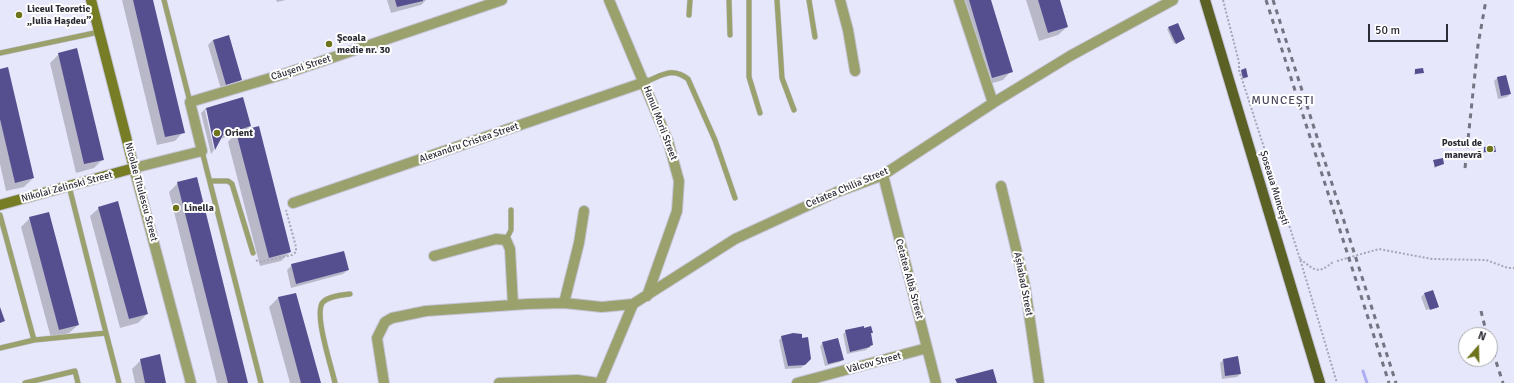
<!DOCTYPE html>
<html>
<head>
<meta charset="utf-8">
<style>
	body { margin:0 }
	#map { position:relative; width:1514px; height:383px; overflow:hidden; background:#e7e7fc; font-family:Signika,sans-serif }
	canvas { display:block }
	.north { position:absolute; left:1458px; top:327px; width:40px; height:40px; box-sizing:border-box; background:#fff; border:1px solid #ababaf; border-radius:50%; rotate:20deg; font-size:11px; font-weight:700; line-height:16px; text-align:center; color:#2c2c36 }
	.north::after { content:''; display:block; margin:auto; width:14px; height:18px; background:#6d741c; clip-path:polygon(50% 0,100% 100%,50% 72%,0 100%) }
	.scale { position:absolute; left:1368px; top:24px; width:80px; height:18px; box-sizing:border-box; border:2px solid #2c2c36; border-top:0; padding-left:5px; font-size:12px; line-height:14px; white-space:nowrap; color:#2c2c36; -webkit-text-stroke:3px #fff; paint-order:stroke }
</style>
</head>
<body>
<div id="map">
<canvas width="1514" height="383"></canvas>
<div class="north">N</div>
<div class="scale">50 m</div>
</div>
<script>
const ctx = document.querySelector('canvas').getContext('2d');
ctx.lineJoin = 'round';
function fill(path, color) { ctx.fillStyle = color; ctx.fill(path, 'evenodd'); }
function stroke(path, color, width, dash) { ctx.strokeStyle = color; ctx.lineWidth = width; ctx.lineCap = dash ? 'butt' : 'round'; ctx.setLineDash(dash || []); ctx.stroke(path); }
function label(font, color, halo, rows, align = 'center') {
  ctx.font = font + ' Signika,sans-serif'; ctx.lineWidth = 4; ctx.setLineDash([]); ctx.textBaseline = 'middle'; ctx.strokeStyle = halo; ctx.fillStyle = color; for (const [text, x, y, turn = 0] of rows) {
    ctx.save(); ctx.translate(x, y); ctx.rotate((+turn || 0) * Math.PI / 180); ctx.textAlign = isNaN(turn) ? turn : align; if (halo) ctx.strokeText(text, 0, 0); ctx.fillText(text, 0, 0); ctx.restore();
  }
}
fill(new Path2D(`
	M122,0H152L183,132L175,141L157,145Z
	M276,0H286L277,2Z
	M387,0H426L421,5L391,13Z
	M957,0H990L1011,71L1003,80L983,86Z
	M1026,0H1059L1067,27L1058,35L1039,41Z
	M1169,28L1184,39L1174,44L1167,29Z
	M228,36L241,80L236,85L221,89L208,45L213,40Z
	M59,54L102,160L94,168L76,173L50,63Z
	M0,70L33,178L24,187L6,191L0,164Z
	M1415,70L1423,72L1414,75Z
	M1241,71L1247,77L1246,78L1242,79Z
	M1506,76L1510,94L1507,97L1498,99L1494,81L1497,78Z
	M206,108L250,126L246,130L290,252L281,261L260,266L228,142L235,134L220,139L207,110H205L214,150L211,154L201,113Z
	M1484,148L1495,151L1483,153Z
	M1434,161L1443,164L1434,168Z
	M178,183L247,383H217L169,192Z
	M99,208L147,314L138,323L120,328L90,216Z
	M30,218L78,325L69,333L51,338L21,227Z
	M292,265L348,270L343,274L291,288L287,270Z
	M295,294L319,383H290L269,307L278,298Z
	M1424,294L1438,307L1436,309V307L1426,310L1421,297Z
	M846,331L870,334L872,344L866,350L847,354L843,334Z
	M782,337L810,359L801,368L785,369L779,340Z
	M823,343L843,359L840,362L825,366L820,346Z
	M1237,358L1240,374L1237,377L1222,379L1220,363L1223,360Z
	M141,360L165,383H135L132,369Z`), '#0003');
stroke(new Path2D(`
	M1363,371L1367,383`), '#afadf4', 3);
fill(new Path2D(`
	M133,0H153L185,133L165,137Z
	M395,0H423V1L397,7Z
	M969,0H991L1013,72L992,78Z
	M1038,0H1060L1068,27L1048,33Z
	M1178,23L1185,39L1176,44L1168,27Z
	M229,35L242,80L226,85L213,40Z
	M77,48L104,160L84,164L58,53Z
	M8,67L34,178L15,183L0,119V69Z
	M1246,68L1248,77L1243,78L1241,70Z
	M1423,68L1424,73L1415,74V69Z
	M1506,75L1511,94L1501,96L1497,77Z
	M243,97L251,126L223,135L215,150L206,108Z
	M259,126L291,252L269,258L236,132Z
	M1495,146L1496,152H1484V147Z
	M1443,158L1444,164L1435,167L1433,160Z
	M197,177L248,383H228L177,182Z
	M118,201L148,314L129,319L98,207Z
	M49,212L79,325L59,330L29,217Z
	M344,251L349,270L296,284L291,264Z
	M1433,290L1439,307L1430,310L1424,293Z
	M296,293L321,383H301L278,297Z
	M0,307L5,321L0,323Z
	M864,326V328L871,326L873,333H871L873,345L870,346V347L850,352L845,330Z
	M793,333L802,334V338L808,337L811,359L805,365L788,366L781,336Z
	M838,338L844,360L828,364L822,342Z
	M160,354L166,383H145L140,359Z
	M1238,356L1241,374L1225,376L1223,359Z
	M993,369L997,383H957L955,379Z`), '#554f8f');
const lane = new Path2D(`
	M164,0L190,102
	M729,0L730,35
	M749,0V77L760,113
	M777,0L782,78L794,110
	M809,0L815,37
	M689,15L690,0
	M0,53L99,32
	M645,82C661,76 672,66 688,79L715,140L735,198
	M202,151L261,383
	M210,181H228L232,184L253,253
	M0,215L34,340L0,348
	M506,240L511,230V210
	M106,333L119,383
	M34,340L106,333L69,186
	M25,383L75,371L78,383
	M335,383C332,368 313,313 323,302C329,296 342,295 350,294`);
const street = new Path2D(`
	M609,0L668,141L679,181L677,211L647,296
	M840,0L848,30L855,71
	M959,0L993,103
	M883,175L936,383
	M1001,186L1025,286L1039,383
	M293,203L645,82
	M434,256L496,239L506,240L510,249L513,305
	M564,303L579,243L584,211
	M191,383L134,168L202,151L190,102L284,74L502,0
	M384,383L377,338L385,322L392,318L426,311L527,304L564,303L602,307L633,304
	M499,383L577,380L598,383
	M600,383L633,304L735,239L837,192L883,175L993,103L1070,56L1173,0
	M797,383L927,348`);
const secondary = new Path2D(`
	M0,205L134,168L91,0`);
const primary = new Path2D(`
	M1205,0L1320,383`);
stroke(lane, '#c5c5d8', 6);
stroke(street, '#c5c5d8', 12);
stroke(secondary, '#c5c5d8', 12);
stroke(primary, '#c5c5d8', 12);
stroke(new Path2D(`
	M1223,0L1239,62V70L1300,259L1337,383
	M1300,259C1315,270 1317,275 1333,262
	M256,260L259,262L292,255L296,252V247L286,210
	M1337,261L1379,249L1432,259L1486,260L1508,268H1514`), '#a5a5b6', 2, [2, 2]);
stroke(lane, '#9ba16c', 5);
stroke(street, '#9ba16c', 10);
stroke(secondary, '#767d24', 10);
stroke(primary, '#5b6024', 10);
stroke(new Path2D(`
	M1266,0L1389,383
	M1273,0L1396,383
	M1465,168L1478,45L1486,0
	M1481,311L1487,335
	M1490,343L1503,383`), '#747482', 3, [5, 5]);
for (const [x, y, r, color] of [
	[19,15,4,"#6d741c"],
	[329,44,4,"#6d741c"],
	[217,133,4,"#6d741c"],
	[1490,149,4,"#6d741c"],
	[176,208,4,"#6d741c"]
]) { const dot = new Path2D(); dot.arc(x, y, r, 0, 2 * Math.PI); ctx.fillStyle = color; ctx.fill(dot); stroke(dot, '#fff', 1.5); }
label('bold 10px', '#2c2c36', '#fff', [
	["Liceul Teoretic",27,9],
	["„Iulia Hașdeu”",27,21],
	["Şcoala",337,38],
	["medie nr. 30",337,50],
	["Orient",225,133],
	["Postul de",1482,143,"right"],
	["manevră",1482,155,"right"],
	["Linella",184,208]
], 'left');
label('10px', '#2c2c36', '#fff', [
	["Căușeni Street",301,68,-18],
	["Hanul Morii Street",660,123,69],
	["Alexandru Cristea Street",469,143,-19],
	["Nikolai Zelinski Street",67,187,-15],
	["Cetatea Chilia Street",847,188,-23],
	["Șoseaua Muncești",1274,188,73],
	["Nicolae Titulescu Street",141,192,75],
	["Cetatea Albă Street",909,279,75],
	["Așhabad Street",1023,284,79],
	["Vâlcov Street",874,363,-15]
]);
ctx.letterSpacing = '1px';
label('12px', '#4a495e', '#fff', [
	["MUNCEȘTI",1283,101]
]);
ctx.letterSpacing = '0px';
</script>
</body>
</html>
